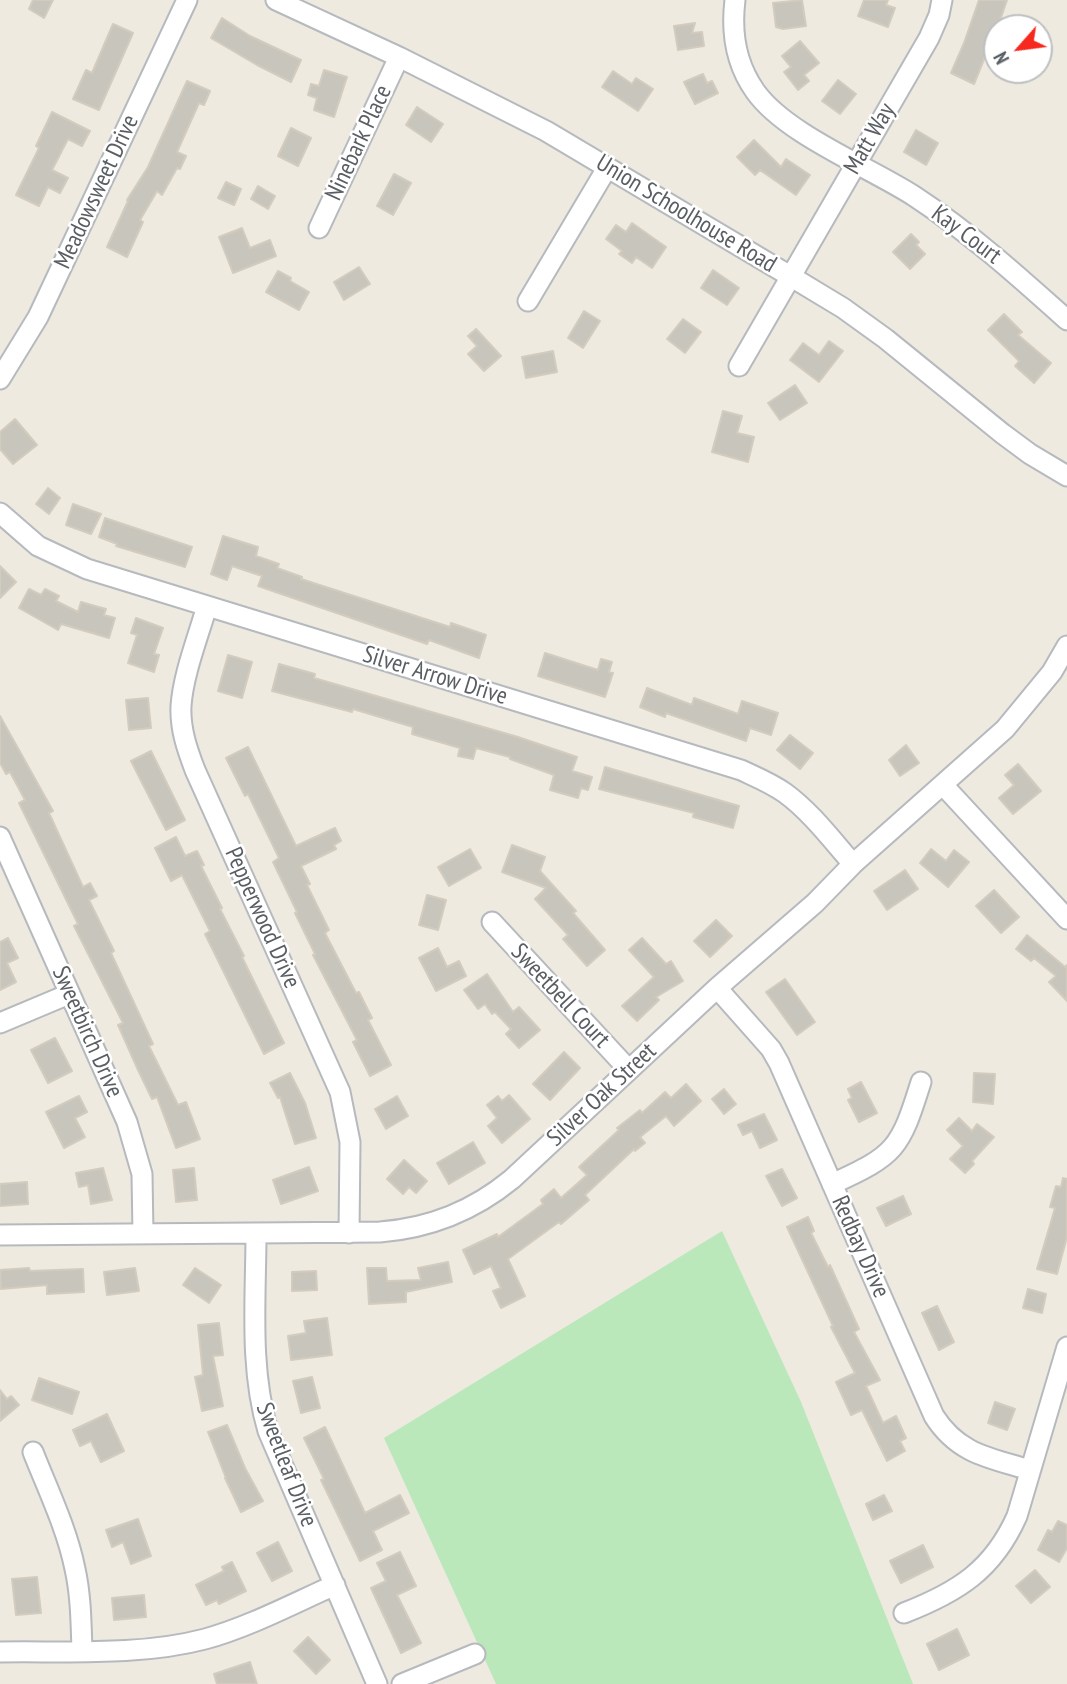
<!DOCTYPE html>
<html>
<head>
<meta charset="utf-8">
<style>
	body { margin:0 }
	#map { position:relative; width:1067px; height:1684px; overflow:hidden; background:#eeeae0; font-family:"PT Sans Narrow",sans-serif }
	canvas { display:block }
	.north { position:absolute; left:983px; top:14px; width:70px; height:70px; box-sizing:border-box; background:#fff; border:2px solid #bdbfc1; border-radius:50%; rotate:242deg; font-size:19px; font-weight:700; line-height:28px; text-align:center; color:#595e63 }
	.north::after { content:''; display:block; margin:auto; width:24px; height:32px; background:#f7281d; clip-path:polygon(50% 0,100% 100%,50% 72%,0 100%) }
</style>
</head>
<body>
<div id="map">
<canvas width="1067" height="1684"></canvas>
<div class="north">N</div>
</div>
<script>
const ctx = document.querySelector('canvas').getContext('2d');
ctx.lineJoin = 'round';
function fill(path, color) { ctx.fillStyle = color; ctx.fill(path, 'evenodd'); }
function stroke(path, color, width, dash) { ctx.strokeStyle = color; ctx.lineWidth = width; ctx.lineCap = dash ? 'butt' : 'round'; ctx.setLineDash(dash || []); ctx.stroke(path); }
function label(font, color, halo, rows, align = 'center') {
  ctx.font = font + ' "PT Sans Narrow",sans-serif'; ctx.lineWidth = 5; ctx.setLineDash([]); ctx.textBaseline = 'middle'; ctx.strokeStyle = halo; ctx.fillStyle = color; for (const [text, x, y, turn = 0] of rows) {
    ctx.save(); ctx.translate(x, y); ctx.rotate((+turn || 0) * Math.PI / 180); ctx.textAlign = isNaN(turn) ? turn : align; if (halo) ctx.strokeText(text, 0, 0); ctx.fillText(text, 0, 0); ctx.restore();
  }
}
fill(new Path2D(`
	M722,1231L801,1402L913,1684H496L384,1438Z`), '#bbe8ba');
const building = new Path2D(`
	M33,0H53L44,18L29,9Z
	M802,0L806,26L783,29L776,27L773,3Z
	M864,0H888L886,5L895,8L888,27L858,16Z
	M979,0H1007L989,53L987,52L974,84L951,73L964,43Z
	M222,18L250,36L301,60L291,82L257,65L211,38Z
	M695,23L692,33L702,32L704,46L678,50L674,26Z
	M113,24L133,33L99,110L73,99L86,70L92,73Z
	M800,41L819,63L804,75L809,81L798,90L784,72L791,67L782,56Z
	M324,70L347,77L334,117L314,110L317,98L308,95L311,84L319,86Z
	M613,71L632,84L636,78L653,89L638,111L602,87Z
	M703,74L707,83L712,81L718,93L695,104L684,82Z
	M838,80L856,94L840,114L822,101Z
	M187,81L210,91L204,105L199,103L177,152L186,156L180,169L177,168L162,195L157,191L140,220L143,222L127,257L107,247L128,201L127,200L148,167Z
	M417,107L443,124L431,142L406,125Z
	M52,112L90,131L82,146L68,139L52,170L68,178L60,193L48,187L39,206L16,195L39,148L36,146Z
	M291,128L311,138L298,166L278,156Z
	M916,130L938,143L926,165L904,152Z
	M754,140L781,167L786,159L810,175L796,195L760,170L755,175L737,157Z
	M394,174L411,183L393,215L377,206Z
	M226,182L241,189L234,205L218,198Z
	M258,186L275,196L268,209L251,199Z
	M632,223L666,247L652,268L636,257L632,263L619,254L622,251L606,239L616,225L626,232Z
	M242,228L250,248L270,240L276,256L233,273L219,237Z
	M911,234L919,242L916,245L925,254L910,269L893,252Z
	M359,267L370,284L344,300L334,282Z
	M713,270L739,288L727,305L701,288Z
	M278,271L291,278L290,281L309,292L299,310L266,292Z
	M584,311L600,321L583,348L568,338Z
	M1004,314L1022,332L1018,335L1051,363L1034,383L1015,366L1019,361L988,330Z
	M683,319L701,332L685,353L667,339Z
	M476,329L501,356L484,371L468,354L477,346L468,336Z
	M829,341L843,351L819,382L790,360L803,343L819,355Z
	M553,351L557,372L526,378L522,357Z
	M795,385L807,403L780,420L768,403Z
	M723,411L742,416L737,433L754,437L748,462L712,452Z
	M15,419L37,445L13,464L0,449V432Z
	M48,488L60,498L49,514L36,504Z
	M73,504L101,514L91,534L66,525Z
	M105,518L192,547L185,567L116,546L117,544L99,537Z
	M223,536L258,547L256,556L279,564L277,568L302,577L301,579L450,627L451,623L486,635L479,658L429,640L427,644L258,586L262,576L232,566L227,580L211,574Z
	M0,566L16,582L0,598Z
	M29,589L41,595L45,589L59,596L56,601L78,612L81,602L106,609L104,615L115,618L109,638L61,624L58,630L19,608Z
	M136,618L163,628L154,654L159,655L154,672L128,663L137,635L131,633Z
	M545,653L598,670L601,659L612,662L609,672L613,673L605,697L538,676Z
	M228,655L252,662L242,698L218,691Z
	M279,664L315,674L314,678L518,737L577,757L572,771L592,777L588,790L581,788L578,798L550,790L554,775L510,759V757L476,748L473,759L458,756L460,748L412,734L413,727L353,709L352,712L272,691Z
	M647,688L692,705L694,698L738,714L742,701L778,713L771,735L750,728L746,741L666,713L665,717L640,707Z
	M148,698L151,728L129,730L126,700Z
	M0,716L53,811L49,813L83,887L90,883L97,896L89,900L114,951L111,953L153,1044L149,1046L178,1105L186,1102L200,1139L176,1148L157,1097L152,1099L138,1070L118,1025L123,1023L74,926L78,924L19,803L25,800L10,772L6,774L0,763Z
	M790,735L813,753L800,769L777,750Z
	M906,745L919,763L900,776L889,760Z
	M248,747L296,846L335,828L341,841L334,845L336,849L301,866L310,884L307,885L329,930L325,933L356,993L359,992L372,1018L368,1020L391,1065L370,1076L353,1042L357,1040L313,955L315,954L295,913L297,912L273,862L279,858L248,794L245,796L226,758Z
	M151,751L185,820L166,830L131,761Z
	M1018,764L1041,791L1013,814L999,798L1014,785L1005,775Z
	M605,767L739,806L733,828L693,817L694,813L599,789Z
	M176,837L185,856L197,851L204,865L201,866L222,908L220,909L244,956L242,957L284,1043L264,1054L205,934L210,931L182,875L171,881L155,848Z
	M512,845L545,857L540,871L576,911L573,913L605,950L587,966L563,939L568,935L535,899L546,888L502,872Z
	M470,849L481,868L449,886L438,867Z
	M931,849L946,861L954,850L969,862L948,887L920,863Z
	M905,870L918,889L887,910L874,891Z
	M994,890L1019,917L1001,933L976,906Z
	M427,895L446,900L438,930L419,925Z
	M716,920L732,936L710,957L694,941Z
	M1027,935L1065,967L1067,965V1001L1049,982L1056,976L1034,958L1031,961L1016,949Z
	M8,938L18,958L7,963L16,982L0,990V942Z
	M642,938L666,964L671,961L683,981L656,997L659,1000L637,1021L622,1006L654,977L629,950Z
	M438,948L447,967L459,961L466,976L436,991L419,958Z
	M487,974L513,1012L519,1007L540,1030L519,1048L506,1034L511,1029L495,1012L492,1014L485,1004L478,1009L464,990Z
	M785,979L815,1022L797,1035L766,992Z
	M55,1038L72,1071L48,1083L31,1050Z
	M564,1052L580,1068L550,1100L533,1084Z
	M290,1073L305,1103L316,1138L295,1144L280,1097L278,1098L270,1083Z
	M974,1073L995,1074L993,1104L973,1102Z
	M861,1082L877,1113L859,1122L848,1100L852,1098L848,1089Z
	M686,1084L701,1101L674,1126L666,1116L640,1137L645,1143L635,1151L634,1149L585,1195L589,1200L561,1224L559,1222L508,1259L525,1296L501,1308L493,1291L501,1288L491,1266L474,1274L463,1250L497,1234L498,1237L543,1204L541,1200L554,1189L561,1198L587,1175L579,1167L619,1130L617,1128L640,1110L642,1113L665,1092L671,1098Z
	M724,1089L736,1104L724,1114L712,1099Z
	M509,1095L530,1119L502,1143L488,1126L497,1118L487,1105L498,1096L502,1101Z
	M79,1096L87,1112L75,1118L85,1137L64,1148L46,1112Z
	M397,1096L408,1116L386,1129L375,1109Z
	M764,1114L777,1140L760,1148L752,1131L743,1135L738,1125Z
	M959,1118L972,1131L977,1124L994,1137L972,1161L974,1164L965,1173L950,1159L963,1146L947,1130Z
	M473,1142L485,1163L449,1184L437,1163Z
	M404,1160L427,1181L416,1193L409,1187L403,1194L387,1179Z
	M309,1167L318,1191L281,1204L273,1180Z
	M103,1168L112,1200L91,1204L88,1185L79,1187L76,1173Z
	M194,1168L197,1200L176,1202L173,1170Z
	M782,1169L797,1198L782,1206L766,1176Z
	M1063,1178L1067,1179V1237L1057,1274L1037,1269L1055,1208L1050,1207L1056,1186L1061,1187Z
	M27,1182L28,1204L0,1206V1184Z
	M903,1196L911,1214L886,1226L877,1208Z
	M808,1217L814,1231L811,1233L828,1267L830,1265L859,1329L854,1332L880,1380L866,1386L883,1423L896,1416L906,1438L900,1441L905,1451L887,1461L862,1410L851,1415L836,1382L855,1373L831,1327L833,1326L787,1227Z
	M448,1262L452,1282L406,1292V1302L369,1304L367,1268H386L387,1281L421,1280L418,1268Z
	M29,1268L30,1271L83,1269L84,1292L47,1294V1285L1,1289L0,1270Z
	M135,1268L139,1291L107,1295L104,1272Z
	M195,1268L221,1285L209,1303L183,1285Z
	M316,1271L317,1290L292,1291V1272Z
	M1028,1289L1046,1294L1042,1313L1023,1308Z
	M937,1306L954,1342L939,1350L922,1313Z
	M327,1318L332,1355L291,1360L288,1336L306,1333L304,1321Z
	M219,1323L223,1355L213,1356L223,1406L202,1411L195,1377L203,1375L198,1325Z
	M312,1377L320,1408L301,1413L293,1381Z
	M39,1378L79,1392L72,1414L32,1400Z
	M0,1390L7,1399L11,1396L19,1405L0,1421Z
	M995,1402L1015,1409L1007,1430L988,1423Z
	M107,1414L124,1451L101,1462L91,1441L80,1446L73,1430Z
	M227,1425L245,1468L263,1501L241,1512L225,1478H226L208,1432Z
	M325,1427L365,1513L400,1495L409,1513L373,1531L382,1550L360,1561L321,1480L324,1479L304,1438Z
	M884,1495L892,1511L873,1520L866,1504Z
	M138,1519L151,1556L131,1564L123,1542L112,1547L106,1530Z
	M1058,1521L1067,1525V1548L1059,1562L1038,1550L1048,1530L1052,1532Z
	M278,1542L292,1571L272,1581L257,1553Z
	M923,1545L933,1567L901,1583L890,1561Z
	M400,1552L416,1586L397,1595L421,1643L401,1653L371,1588L386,1581L377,1563Z
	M232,1562L246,1591L219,1604L217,1600L206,1605L196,1585L224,1571L222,1567Z
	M1035,1570L1050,1587L1031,1603L1016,1586Z
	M37,1577L41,1613L16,1615L12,1579Z
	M144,1595L146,1617L114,1620L112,1598Z
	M957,1629L969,1655L939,1670L927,1644Z
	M308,1637L330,1660L316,1674L294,1651Z
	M250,1662L257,1684H217L214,1674Z`);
fill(building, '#c8c5bd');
stroke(building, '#d3ccbe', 2);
const minor = new Path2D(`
	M276,0L399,57L546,131L790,276L843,308L886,339L1003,434L1030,454L1067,476
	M735,0C731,32 736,64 755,91C785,134 869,167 914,196C969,232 1018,276 1067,320
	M319,228L399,57
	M528,301L607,168
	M739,366L929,38L939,15L942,0
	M0,379L38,317L187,0
	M0,513L38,546L87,569L741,770C756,777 771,783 785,793C811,812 832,840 853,864
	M207,606C198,637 183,675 181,706C180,729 187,749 195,770L340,1092L350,1142L349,1233
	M943,785L1067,919
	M0,837L127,1122L142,1174L143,1234
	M492,922L629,1070
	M717,988L771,1049L779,1063L934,1416C958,1454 990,1458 1030,1470
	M0,1023L69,994
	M832,1184C896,1155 900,1149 921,1082
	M256,1233C256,1298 249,1367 268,1431L377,1684
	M0,1235L380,1232C431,1228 473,1211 512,1179L717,988L815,903L853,864L1005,729L1052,672L1067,646
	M33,1452C48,1490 67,1529 75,1569C81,1596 81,1623 82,1650
	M904,1613C958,1592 993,1570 1017,1516L1067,1347
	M0,1652C66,1651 141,1656 205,1639C249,1627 292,1604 335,1585
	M402,1684L475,1654`);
stroke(minor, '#b6b9be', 23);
stroke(minor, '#fff', 19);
label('24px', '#595e63', '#fff', [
	["Matt Way",870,139,-60],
	["Ninebark Place",359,143,-65],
	["Meadowsweet Drive",97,192,-65],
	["Union Schoolhouse Road",686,214,31],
	["Kay Court",966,235,37],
	["Silver Arrow Drive",435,676,17],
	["Pepperwood Drive",262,918,66],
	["Sweetbell Court",560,996,47],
	["Sweetbirch Drive",87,1032,66],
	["Silver Oak Street",602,1095,-43],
	["Redbay Drive",860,1247,66],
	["Sweetleaf Drive",286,1465,69]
]);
</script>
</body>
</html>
